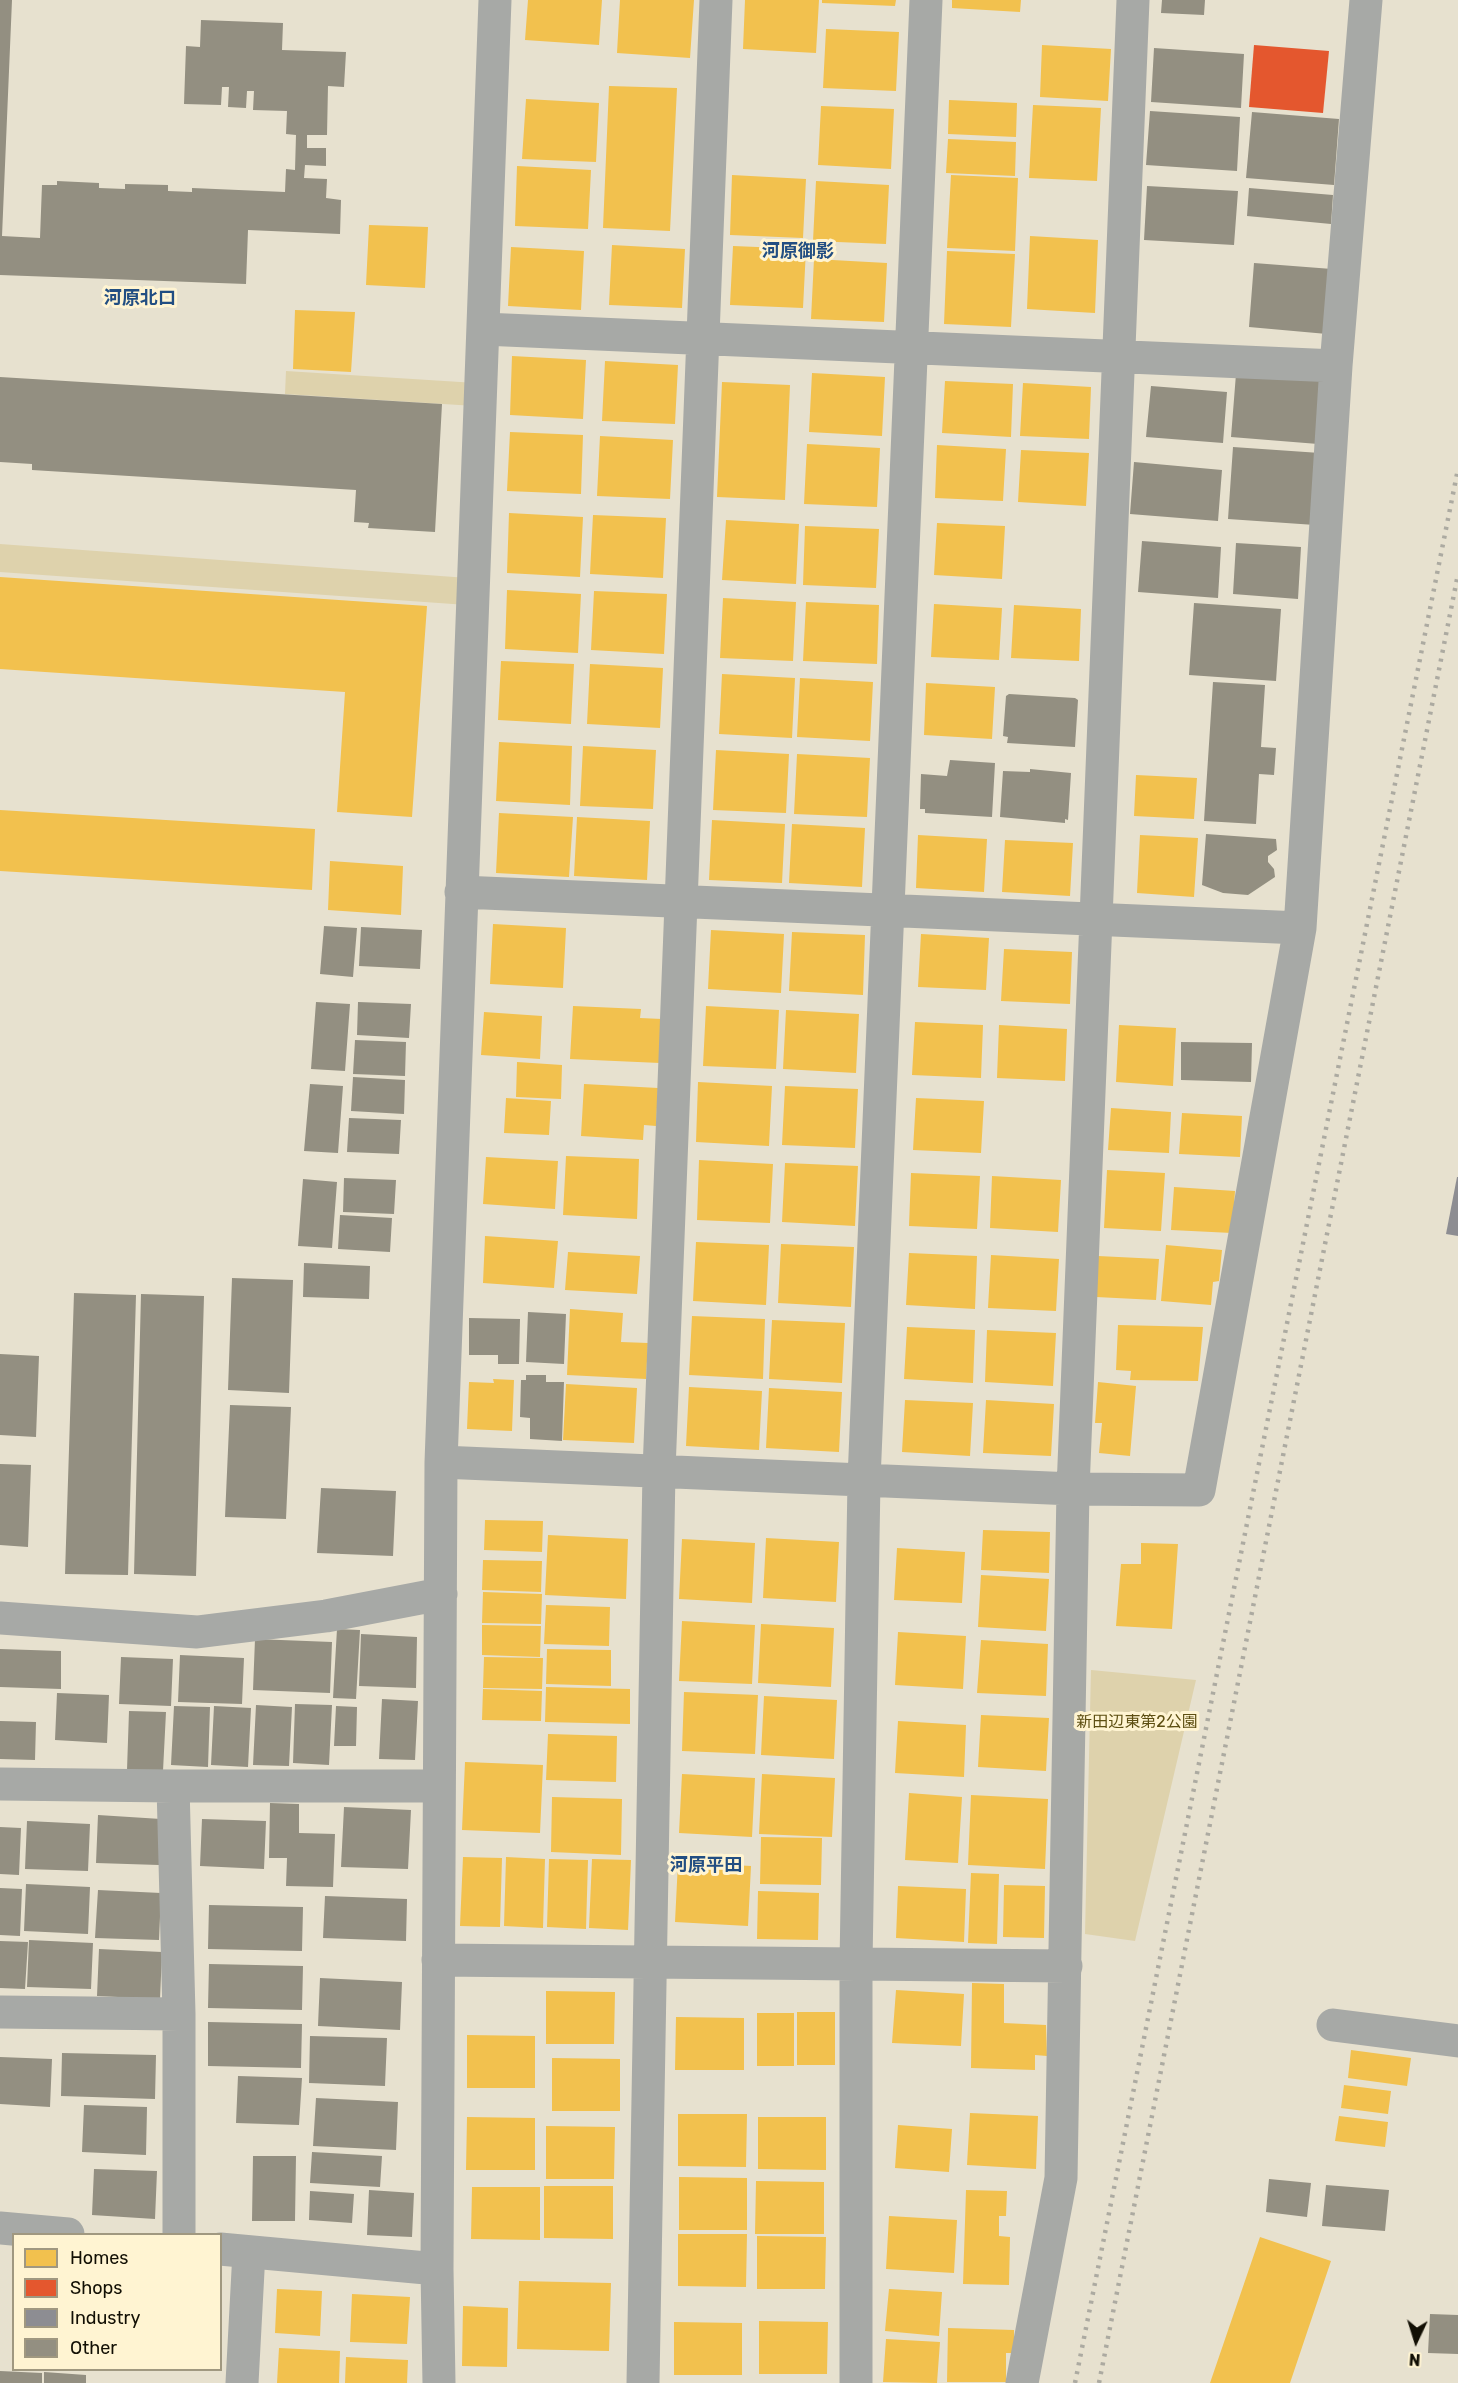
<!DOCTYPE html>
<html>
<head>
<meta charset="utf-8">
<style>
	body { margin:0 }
	#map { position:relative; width:1458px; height:2383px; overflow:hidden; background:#e7e1cf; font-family:Rubik,sans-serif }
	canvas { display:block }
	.legend { position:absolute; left:12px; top:2233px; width:210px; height:138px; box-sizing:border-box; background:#fff4d2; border:2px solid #a09880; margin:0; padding:8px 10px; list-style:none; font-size:18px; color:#120f04 }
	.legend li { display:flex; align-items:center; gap:12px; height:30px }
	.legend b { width:30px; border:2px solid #a09880 }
	.north { position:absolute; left:1386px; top:2311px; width:60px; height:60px; -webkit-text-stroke:4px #fff4d2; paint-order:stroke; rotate:184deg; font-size:16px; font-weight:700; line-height:24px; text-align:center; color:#120f04 }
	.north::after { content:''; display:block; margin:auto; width:21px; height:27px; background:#120f04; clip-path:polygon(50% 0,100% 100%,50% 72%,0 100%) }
</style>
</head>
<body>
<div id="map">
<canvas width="1458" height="2383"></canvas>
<ul class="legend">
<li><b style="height:16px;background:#f2c14e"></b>Homes</li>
<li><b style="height:16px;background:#e4572e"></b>Shops</li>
<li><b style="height:16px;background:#8d8d92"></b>Industry</li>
<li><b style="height:16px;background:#938f81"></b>Other</li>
</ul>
<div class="north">N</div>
</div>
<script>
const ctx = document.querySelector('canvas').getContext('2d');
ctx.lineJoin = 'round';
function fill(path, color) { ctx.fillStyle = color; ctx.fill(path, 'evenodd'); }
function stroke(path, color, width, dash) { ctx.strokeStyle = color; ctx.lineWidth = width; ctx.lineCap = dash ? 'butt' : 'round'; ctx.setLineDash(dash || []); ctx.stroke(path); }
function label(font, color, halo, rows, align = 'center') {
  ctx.font = font + ' Rubik,"Noto Sans JP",sans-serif'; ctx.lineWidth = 6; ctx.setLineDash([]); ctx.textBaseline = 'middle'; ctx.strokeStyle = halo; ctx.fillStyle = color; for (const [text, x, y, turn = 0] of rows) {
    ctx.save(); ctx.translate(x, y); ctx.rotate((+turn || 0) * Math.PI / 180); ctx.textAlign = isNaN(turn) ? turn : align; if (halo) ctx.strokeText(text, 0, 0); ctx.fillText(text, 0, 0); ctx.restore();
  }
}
fill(new Path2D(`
	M286,371L476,383L475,406L285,394Z
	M0,544L468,578L467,605L0,572Z
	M1091,1670L1196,1680L1135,1941L1085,1934Z`), '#ded2ac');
fill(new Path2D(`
	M528,0H602L599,45L525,40Z
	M620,0H694L690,58L617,53Z
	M745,0H819L816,53L743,49Z
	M822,0H896L895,6L822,3Z
	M952,0H1021L1020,12L952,8Z
	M826,29L899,32L896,91L823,88Z
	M1042,45L1111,49L1108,101L1040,97Z
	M609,86L677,88L670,231L603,228Z
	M526,99L599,103L596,162L522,159Z
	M949,100L1017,103L1016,137L948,134Z
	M1033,105L1101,108L1097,181L1029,178Z
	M821,106L894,109L891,169L818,165Z
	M948,139L1016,142L1015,176L946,173Z
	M517,166L591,170L588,229L515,226Z
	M732,175L806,179L803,238L730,235Z
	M951,175L1018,178L1015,251L947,248Z
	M816,181L889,185L886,244L813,241Z
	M369,225L428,227L425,288L366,285Z
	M1030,236L1098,240L1095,313L1027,309Z
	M612,245L685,249L682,308L609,305Z
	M733,246L806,249L803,308L730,305Z
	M511,247L584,251L581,310L508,306Z
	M947,251L1015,254L1011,327L944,324Z
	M814,259L887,263L884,322L811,319Z
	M295,310L355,312L351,372L293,369Z
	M512,356L586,360L583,419L510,415Z
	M605,361L678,365L675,424L602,421Z
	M812,373L885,377L882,436L809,432Z
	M945,381L1013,384L1011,437L942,433Z
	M722,382L790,385L785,500L717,497Z
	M1023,383L1091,387L1089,439L1020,436Z
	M510,432L583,435L581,494L507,491Z
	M600,436L673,440L670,499L597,496Z
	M807,444L880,448L877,507L804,504Z
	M937,445L1006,449L1003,501L935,498Z
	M1021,450L1089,453L1086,506L1018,502Z
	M509,513L583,517L580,577L507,573Z
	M593,515L666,518L663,578L590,574Z
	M726,520L799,524L796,584L722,580Z
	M937,523L1005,526L1002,579L934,575Z
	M805,526L879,529L876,588L803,585Z
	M0,577L427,606L412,817L337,812L345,692L0,669Z
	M507,590L581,594L578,653L505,649Z
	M594,591L667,594L664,654L591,650Z
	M723,598L796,602L793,661L720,658Z
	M806,602L879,605L877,664L803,661Z
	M934,604L1002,608L999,660L931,657Z
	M1014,605L1081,609L1079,661L1011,658Z
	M501,661L574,664L571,724L498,720Z
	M590,664L663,668L660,728L587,724Z
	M722,674L795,678L792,738L719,734Z
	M800,678L873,682L870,741L797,737Z
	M926,683L995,687L992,739L924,735Z
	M499,742L572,746L570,805L496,801Z
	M583,746L656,750L653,809L580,806Z
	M716,750L789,754L786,813L713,810Z
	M797,754L870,758L867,817L794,814Z
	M1136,775L1197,778L1194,819L1134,816Z
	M0,810L315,829L312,890L0,871Z
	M499,813L573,817L569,877L496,873Z
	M577,817L650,821L647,880L574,876Z
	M712,820L785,824L782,883L709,880Z
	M792,824L865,828L862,887L789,883Z
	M918,835L987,839L984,892L916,888Z
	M1140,835L1198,838L1194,897L1137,893Z
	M1005,840L1073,843L1070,896L1002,892Z
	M330,861L403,866L401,915L328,910Z
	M493,924L566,928L563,988L490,984Z
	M711,930L784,934L781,993L708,989Z
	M792,932L865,935L863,995L789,991Z
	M921,934L989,938L986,990L918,987Z
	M1004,949L1072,952L1070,1004L1001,1001Z
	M573,1006L641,1009L640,1018L662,1019L660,1063L570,1059Z
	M706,1006L779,1010L776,1069L703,1066Z
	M786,1010L859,1014L856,1073L783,1069Z
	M484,1012L542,1016L540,1059L481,1055Z
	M915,1022L983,1025L981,1078L912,1075Z
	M999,1025L1067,1029L1065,1081L997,1078Z
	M1119,1025L1176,1028L1173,1086L1116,1082Z
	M517,1062L562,1065L561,1099L516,1097Z
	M698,1082L772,1086L769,1146L696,1142Z
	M584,1084L658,1088L656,1126L644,1125L643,1140L581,1136Z
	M785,1086L858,1089L855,1148L782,1145Z
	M506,1098L551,1101L549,1135L504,1133Z
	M916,1098L984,1101L981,1153L913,1150Z
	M1111,1108L1171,1112L1169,1153L1108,1150Z
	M1182,1113L1242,1116L1240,1157L1179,1154Z
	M566,1156L639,1159L637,1219L563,1215Z
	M486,1157L558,1161L555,1209L483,1204Z
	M699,1160L773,1164L770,1223L697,1220Z
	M785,1163L858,1166L855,1226L782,1222Z
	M1107,1170L1165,1173L1161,1231L1104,1228Z
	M911,1173L980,1176L977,1229L909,1226Z
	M992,1176L1061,1180L1058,1232L990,1228Z
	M1174,1187L1235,1191L1232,1233L1171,1230Z
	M485,1236L558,1241L554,1288L483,1283Z
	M696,1242L769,1245L766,1305L693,1301Z
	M781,1244L854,1247L851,1307L778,1303Z
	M1166,1245L1222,1250L1219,1281L1213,1282L1211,1305L1161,1301Z
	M568,1252L640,1256L637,1294L565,1290Z
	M909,1253L977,1256L975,1309L906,1305Z
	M991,1255L1059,1259L1056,1311L988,1308Z
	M1098,1256L1159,1259L1156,1300L1096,1297Z
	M570,1309L623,1313L621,1342L648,1343L646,1379L567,1375Z
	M692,1316L765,1319L763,1379L689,1375Z
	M772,1320L845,1323L842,1383L769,1379Z
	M1118,1325L1203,1327L1198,1381L1130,1380L1131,1371L1116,1370Z
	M907,1327L975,1330L973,1383L904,1379Z
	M987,1330L1056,1333L1053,1386L985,1382Z
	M493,1379L514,1380L512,1431L467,1429L469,1382L494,1383Z
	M1098,1382L1136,1386L1130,1456L1099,1453L1102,1423H1095Z
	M566,1384L637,1388L634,1443L563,1440Z
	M689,1387L762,1391L759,1450L686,1446Z
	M769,1388L842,1392L839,1452L766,1448Z
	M905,1400L973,1403L970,1456L902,1452Z
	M986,1400L1054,1404L1051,1456L983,1453Z
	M485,1520L543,1521L542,1552L484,1550Z
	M983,1530L1050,1532L1049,1573L981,1570Z
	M548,1535L628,1539L626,1599L545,1595Z
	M766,1538L839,1542L836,1602L763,1598Z
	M682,1539L755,1543L752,1603L679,1599Z
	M1141,1543L1178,1544L1172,1629L1116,1626L1121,1564H1141Z
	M897,1548L965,1552L962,1603L894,1600Z
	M483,1560L542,1561L541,1592L482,1590Z
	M981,1575L1049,1579L1046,1631L978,1627Z
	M483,1592L542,1594L541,1624L482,1623Z
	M546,1605L610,1607L609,1646L544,1644Z
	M682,1621L755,1625L752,1684L679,1681Z
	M761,1624L834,1628L831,1687L758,1683Z
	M482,1625L541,1626L540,1657L482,1655Z
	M898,1632L966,1636L963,1689L895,1685Z
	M981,1640L1048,1644L1046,1696L977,1693Z
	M547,1649L611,1650V1686L546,1684Z
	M484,1657L543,1658L542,1689L483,1688Z
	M546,1687L630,1689V1724L545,1722Z
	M483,1689L542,1691L541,1721L482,1720Z
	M684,1692L758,1695L755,1754L682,1751Z
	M764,1696L837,1700L834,1759L761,1755Z
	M981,1715L1049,1718L1046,1771L978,1767Z
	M898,1721L966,1725L964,1777L895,1773Z
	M548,1734L617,1736L616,1782L546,1780Z
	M465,1762L543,1765L540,1833L462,1830Z
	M682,1774L755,1778L752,1837L679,1833Z
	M762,1774L835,1778L832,1837L759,1834Z
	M909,1793L962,1797L958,1863L905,1860Z
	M971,1795L1048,1799L1045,1869L968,1865Z
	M552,1797L622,1799L621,1855L551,1852Z
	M761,1837L822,1838L821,1885L760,1884Z
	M463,1857L502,1858L500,1927L460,1926Z
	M506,1857L545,1859L543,1928L504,1926Z
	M549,1859L588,1860L586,1929L547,1927Z
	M592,1859L631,1860L628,1930L589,1928Z
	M678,1862L751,1866L748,1926L675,1922Z
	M971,1873L999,1874L997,1944L968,1943Z
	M1004,1885L1045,1886L1044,1938L1003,1937Z
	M898,1886L966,1889L964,1942L896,1938Z
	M758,1891L819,1893L818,1940L757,1939Z
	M972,1983L1004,1984V2023L1046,2025L1047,2056L1035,2055V2070L971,2068Z
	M896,1990L964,1994L961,2046L892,2043Z
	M546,1991L615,1992L614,2044H546Z
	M797,2012H835V2065H797Z
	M757,2013H794V2066H757Z
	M676,2017L744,2018V2070H675Z
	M467,2035L535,2036V2088H467Z
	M1351,2050L1411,2058L1407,2086L1348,2078Z
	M552,2058L620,2059V2111H552Z
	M1344,2085L1391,2091L1388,2114L1341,2108Z
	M970,2113L1038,2116L1036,2169L967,2165Z
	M678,2114H747L746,2167L678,2166Z
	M1339,2116L1388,2122L1385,2147L1335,2141Z
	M467,2117L535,2118V2170H466Z
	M758,2117H826V2170L758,2169Z
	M898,2125L952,2129L949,2172L895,2168Z
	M546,2126L615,2127L614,2179H546Z
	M679,2177L747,2178V2230H679Z
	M756,2181L824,2182V2234H755Z
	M544,2186H613V2239L544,2238Z
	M472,2187H540V2240L471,2239Z
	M966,2190L1007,2191L1006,2216H999V2236L1010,2237L1009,2285L963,2284Z
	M889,2216L957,2220L954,2273L886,2269Z
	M678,2234H747L746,2287L678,2286Z
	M757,2236L826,2237L825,2289H757Z
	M1260,2237L1331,2261L1290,2383H1210Z
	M519,2281L611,2283L609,2351L517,2349Z
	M277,2289L322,2291L320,2336L275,2333Z
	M889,2289L942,2292L939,2336L885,2331Z
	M352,2294L410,2297L407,2344L350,2342Z
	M463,2306L508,2308L507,2367L462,2366Z
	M759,2321L828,2322L827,2374H759Z
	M674,2322L742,2323V2375H674Z
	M948,2328L1014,2330V2353H1006V2382H947Z
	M886,2339L940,2342L937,2383L883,2382Z
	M279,2348L340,2351L339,2383H277Z
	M346,2357L408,2360L407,2383H345Z`), '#f2c14e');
fill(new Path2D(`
	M1254,45L1329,51L1323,113L1249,107Z`), '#e4572e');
fill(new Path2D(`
	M1457,1177H1458V1236L1446,1234Z`), '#8d8d92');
fill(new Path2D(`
	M0,0H12L2,236L40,238L42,185H57V181L99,183V188L125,189V184L168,185V191L192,192V188L285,192L286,169L295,170L296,135L286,134L287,111L253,110L254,91H247L246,108L228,107L229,87H222L221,105L184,104L186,46L200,47L201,20L283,23L282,50L346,52L344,87L328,86L327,135H307V148H326V166L305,165L304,178L327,179L326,198L341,200L340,234L248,230L246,284L0,275Z
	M1162,0H1205L1204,15L1161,13Z
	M1154,48L1244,54L1241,108L1151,102Z
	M1150,111L1240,117L1237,171L1146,165Z
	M1252,112L1339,119L1334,185L1246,178Z
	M1147,186L1238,191L1234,245L1144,240Z
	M1249,188L1333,195L1331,224L1247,216Z
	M1254,263L1332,269L1327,334L1249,327Z
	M1236,374L1323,381L1318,444L1231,437Z
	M0,377L442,404L435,532L368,528L369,523L354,522L356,490L32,470V464L0,462Z
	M1151,386L1227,392L1223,443L1146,437Z
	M1233,447L1320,453L1315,525L1228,519Z
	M1134,462L1222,470L1218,521L1130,514Z
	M1142,541L1221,547L1218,598L1138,592Z
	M1236,543L1301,547L1298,599L1233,594Z
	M1194,603L1281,609L1276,681L1189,675Z
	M1213,682L1265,685L1261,747L1276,748L1274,775L1259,774L1256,824L1204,821Z
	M1009,694L1075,698L1078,700L1075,747L1007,743L1008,737L1003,736L1006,696Z
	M950,760L995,763L992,817L925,813V809H920L921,774L947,776Z
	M1030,769L1071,773L1068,820L1065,819V823L1000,817L1003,771L1030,772Z
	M1206,834L1276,839L1277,850L1268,856V862L1274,869L1275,877L1248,895L1223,893L1202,885Z
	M324,926L357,928L353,977L320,974Z
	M361,927L422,930L420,969L359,966Z
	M316,1002L350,1004L345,1071L311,1069Z
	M358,1002L411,1004L409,1038L357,1035Z
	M355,1040L406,1042L405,1076L353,1074Z
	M1181,1042L1252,1043L1251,1082L1181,1080Z
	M353,1077L405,1080L404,1114L351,1111Z
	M310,1084L343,1086L338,1153L304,1151Z
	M349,1118L401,1120L399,1154L347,1152Z
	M344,1178L396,1180L394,1214L343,1212Z
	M303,1179L337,1182L332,1248L298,1246Z
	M340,1215L392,1218L390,1252L338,1249Z
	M304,1263L370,1266L369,1299L303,1297Z
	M232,1278L293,1280L289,1393L228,1390Z
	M74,1293L136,1295L128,1575L65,1574Z
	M141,1294L204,1296L196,1576L134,1574Z
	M528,1312L566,1314L564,1364L526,1362Z
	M469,1318L520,1319L519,1364H498V1355H469Z
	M0,1354L39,1356L36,1437L0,1435Z
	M526,1375H546V1382H564L562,1441L530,1439V1418L520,1417L521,1380H526Z
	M230,1405L291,1407L286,1519L225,1517Z
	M0,1464L31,1465L28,1547L0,1545Z
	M321,1488L396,1491L393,1556L317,1553Z
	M337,1629L360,1630L356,1699L333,1698Z
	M361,1634L417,1637L416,1688L359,1686Z
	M255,1639L332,1642L330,1693L253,1690Z
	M0,1649L61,1651V1689L0,1687Z
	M180,1655L244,1658L242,1704L178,1702Z
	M121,1657L173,1659L171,1706L119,1704Z
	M57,1693L109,1695L107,1743L55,1740Z
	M382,1699L418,1701L415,1760L379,1759Z
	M295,1704L332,1705L329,1765L293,1763Z
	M256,1705L292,1707L289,1766L253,1765Z
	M174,1706L210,1707L208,1767L171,1765Z
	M214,1706L251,1708L248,1767L211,1765Z
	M336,1706L357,1707L356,1746H334Z
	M129,1711L166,1712L163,1771L127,1770Z
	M0,1721L36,1722L35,1760L0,1759Z
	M270,1803L299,1804V1833L335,1834L333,1887L286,1886L287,1858H269Z
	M344,1807L411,1810L408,1869L341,1867Z
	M98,1815L161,1819L159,1865L96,1863Z
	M202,1819L266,1821L264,1869L200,1866Z
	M27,1821L90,1824L88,1871L25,1869Z
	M0,1827L21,1828L19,1875L0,1874Z
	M26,1884L90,1887L88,1934L24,1931Z
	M0,1888L22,1889L20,1936L0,1935Z
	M98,1890L161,1893L159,1940L95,1938Z
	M325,1896L407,1899L406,1941L323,1938Z
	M209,1905L303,1907L302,1951L208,1949Z
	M29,1940L93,1943L91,1989L27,1987Z
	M0,1941L28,1942L25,1989L0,1988Z
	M99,1949L162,1952L160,1999L97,1996Z
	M209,1964L303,1966L302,2010L208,2008Z
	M320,1978L402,1982L400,2030L318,2026Z
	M208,2022L302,2024L301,2068L208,2066Z
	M310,2036L387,2038L385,2086L309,2083Z
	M62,2053L156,2055L155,2099L61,2096Z
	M0,2057L52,2059L50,2107L0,2104Z
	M238,2076L302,2078L299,2125L236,2123Z
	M316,2098L398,2102L396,2150L313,2146Z
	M84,2105L147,2107L146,2155L82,2152Z
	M312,2152L382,2156L380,2187L310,2183Z
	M253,2156H296L295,2221H252Z
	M94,2169L157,2171L155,2219L92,2215Z
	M1269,2179L1311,2183L1307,2217L1266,2212Z
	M1326,2185L1389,2190L1385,2231L1322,2226Z
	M369,2190L414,2193L412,2237L367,2235Z
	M310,2191L354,2194L352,2223L309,2220Z
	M1430,2314L1458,2315V2354L1428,2353Z
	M0,2371L42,2373V2383H0Z
	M44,2372L86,2375V2383H44Z`), '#938f81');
stroke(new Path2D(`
	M483,329L1336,366
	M461,892L1300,928
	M441,1462L1073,1489L1199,1490L1300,928L1336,366L1366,0
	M0,1618L197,1632L326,1616L441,1594
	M0,1784L173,1786
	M438,1960L1066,1966
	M0,2012L179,2014V2234
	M179,2014L173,1786H439
	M1333,2025L1458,2041
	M0,2228L68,2234
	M220,2249L437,2269
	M242,2383L249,2252
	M439,2383L437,2269L441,1462L495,0
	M643,2383L659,1471L716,0
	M856,2383V1964L864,1480L926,0
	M1022,2383L1061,2178L1073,1489L1133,0`), '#a7a9a6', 33);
stroke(new Path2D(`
	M1075,2383L1458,469
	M1099,2383L1458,574`), '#acaaa1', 4.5, [3, 6]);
label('16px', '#5d4e12', '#fff4d2', [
	["新田辺東第2公園",1137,1722]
]);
label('bold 18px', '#224e82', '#fff4d2', [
	["河原御影",798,252],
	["河原北口",140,299],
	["河原平田",706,1866]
]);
</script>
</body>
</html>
